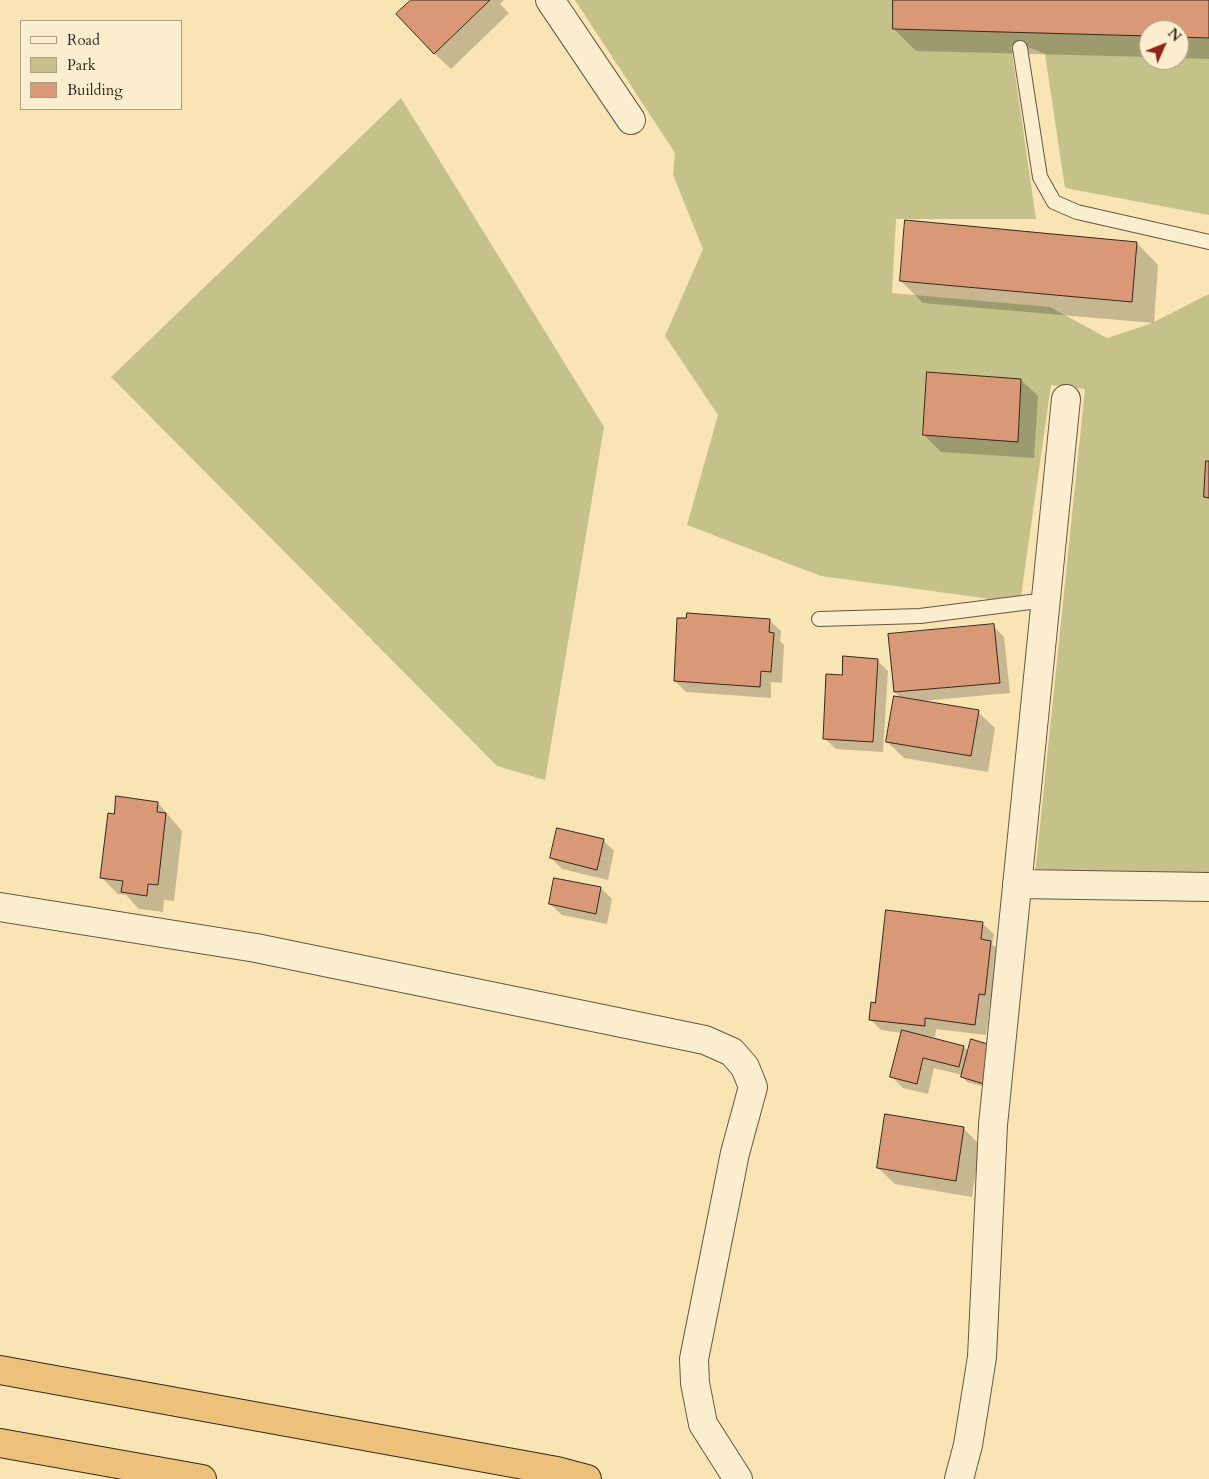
<!DOCTYPE html>
<html>
<head>
<meta charset="utf-8">
<style>
	body { margin:0 }
	#map { position:relative; width:1209px; height:1479px; overflow:hidden; background:#f9e5b4; font-family:Cardo,serif }
	canvas { display:block }
	.legend { position:absolute; left:20px; top:20px; width:162px; height:90px; box-sizing:border-box; background:#fbeece; border:1px solid #ac9e88; margin:0; padding:6px 9px; list-style:none; font-size:15px; color:#35271e }
	.legend li { display:flex; align-items:center; gap:10px; height:25px }
	.legend b { width:25px; border:1px solid #ac9e88 }
	.north { position:absolute; left:1139px; top:20px; width:50px; height:50px; box-sizing:border-box; background:#fbeece; border:1px solid #ac9e88; border-radius:50%; rotate:46deg; font-size:14px; font-weight:700; line-height:20px; text-align:center; color:#35271e }
	.north::after { content:''; display:block; margin:auto; width:18px; height:22px; background:#8f2418; clip-path:polygon(50% 0,100% 100%,50% 72%,0 100%) }
</style>
</head>
<body>
<div id="map">
<canvas width="1209" height="1479"></canvas>
<ul class="legend">
<li><b style="height:6px;background:#fbeece"></b>Road</li>
<li><b style="height:14px;background:#c4c289"></b>Park</li>
<li><b style="height:14px;background:#d99976"></b>Building</li>
</ul>
<div class="north">N</div>
</div>
<script>
const ctx = document.querySelector('canvas').getContext('2d');
ctx.lineJoin = 'round';
function fill(path, color) { ctx.fillStyle = color; ctx.fill(path, 'evenodd'); }
function stroke(path, color, width, dash) { ctx.strokeStyle = color; ctx.lineWidth = width; ctx.lineCap = dash ? 'butt' : 'round'; ctx.setLineDash(dash || []); ctx.stroke(path); }
fill(new Path2D(`
	M575,0H1209V215L1065,188L1045,54L1018,43L1011,46L1036,219H896L892,293L1050,307L1107,338L1150,324L1209,294V873L1035,874L1085,389L1051,385L1020,603L821,576L687,525L718,415L665,336L703,249L673,175L675,153ZM1149,30H1179V60H1149Z
	M401,98L604,427L545,780L497,766L111,377Z`), '#c4c289');
fill(new Path2D(`
	M413,0H504L500,4L509,13L451,69L434,53Z
	M895,0H1209V59L1179,58V30H1149V57L916,51L894,29Z
	M1137,243L1158,265L1154,323L923,303L901,281Z
	M1021,380L1038,396L1034,458L941,452L924,435Z
	M769,620L781,631L780,641L784,645L782,683L771,682V698L686,692L675,681Z
	M993,626L1004,637L1010,693L922,701L978,712L995,728L988,772L904,758L887,742L902,699L895,692Z
	M877,660L888,671L883,752L836,749L824,738L843,676Z
	M158,803L182,831L174,901L164,900L163,912L139,909L126,895L118,894L101,877L115,815Z
	M603,840L614,851L608,880L562,869L551,858Z
	M555,879L601,888L612,899L607,924L562,915L550,904Z
	M982,923L994,934L992,944L1002,953L996,1005H990L986,1035L936,1029L935,1037L927,1036V1038L964,1047L969,1052L989,1088L967,1082L962,1075L934,1068L928,1094L903,1088L892,1077L902,1033L881,1030L870,1019L876,1004Z
	M964,1129L980,1145L972,1197L895,1184L878,1168Z`), '#0003');
const building = new Path2D(`
	M411,0H490L434,54L396,14Z
	M893,0H1209V38L1179,37V30H1149V36L893,29Z
	M905,220L1137,242L1132,302L900,281Z
	M927,372L1021,379L1018,442L923,435Z
	M1206,461H1209V498L1204,497Z
	M687,613L770,619L769,632L774,633L771,672L761,671L760,687L674,681L677,618H686Z
	M994,624L1000,683L894,692L888,634Z
	M843,656L878,659L873,742L823,739L826,674L842,675Z
	M894,696L979,710L971,756L886,742Z
	M116,796L158,802L157,812L166,813L158,885L148,884L147,896L121,892L123,881L100,878L108,813L114,814Z
	M557,828L604,839L597,870L550,858Z
	M554,878L601,887L596,914L549,904Z
	M886,910L983,922L981,939L991,941L985,995L979,994L975,1025L925,1018V1026L869,1020L871,1002L875,1003Z
	M902,1030L964,1046L959,1067L923,1058L917,1084L890,1077Z
	M971,1039L994,1046L984,1084L961,1077Z
	M885,1114L964,1127L956,1181L877,1168Z`);
fill(building, '#d99976');
stroke(building, '#35271e', 1);
const service = new Path2D(`
	M1020,48L1040,177L1054,202L1077,212L1209,242
	M819,619L920,616L1046,600`);
const minor = new Path2D(`
	M550,0L631,120
	M1017,884L1209,887
	M0,907L256,948L705,1040L732,1052L745,1067L753,1087L735,1153L694,1359L695,1383L703,1424L738,1479
	M959,1479L968,1445L982,1357L993,1125L1066,399`);
const trunk = new Path2D(`
	M0,1370L557,1471L587,1479
	M0,1443L202,1479`);
stroke(service, '#665644', 16);
stroke(minor, '#665644', 30);
stroke(trunk, '#35271e', 30);
stroke(service, '#fbeece', 14);
stroke(minor, '#fbeece', 28);
stroke(trunk, '#ecc27a', 28);
</script>
</body>
</html>
